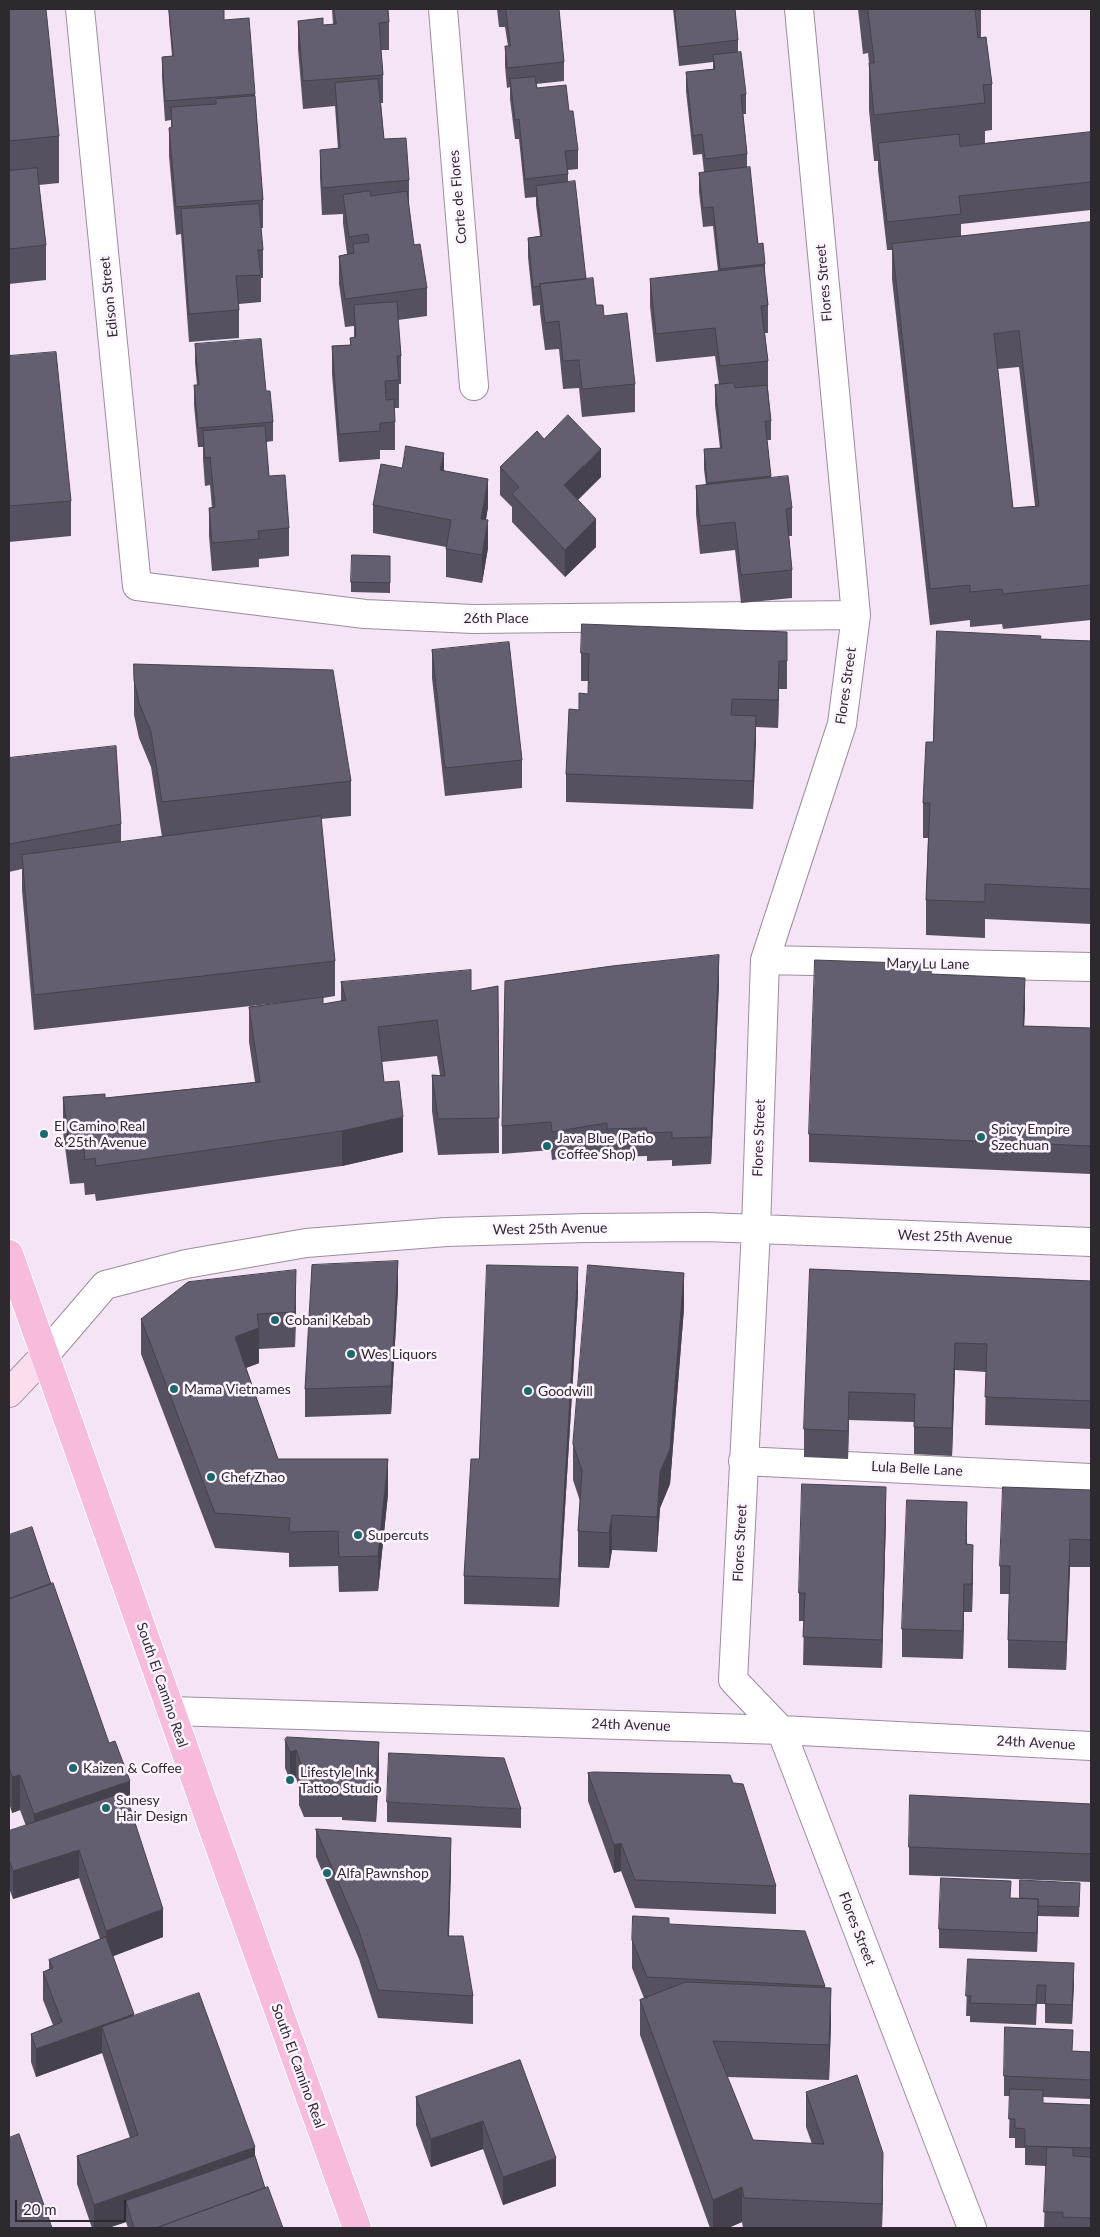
<!DOCTYPE html>
<html>
<head>
<meta charset="utf-8">
<style>
	body { margin:0 }
	#map { position:relative; width:1100px; height:2237px; overflow:hidden; background:#f4e4f6; font-family:Lato,sans-serif }
	canvas { display:block }
	.frame { position:absolute; inset:0; border:10px solid #2e282f; pointer-events:none }
	.scale { position:absolute; left:15px; top:2200px; width:111px; height:22px; box-sizing:border-box; border:2px solid #2e282f; border-top:0; padding-left:6px; font-size:15px; line-height:18px; white-space:nowrap; color:#2e282f; -webkit-text-stroke:4px #fdf4ff; paint-order:stroke }
</style>
</head>
<body>
<div id="map">
<canvas width="1100" height="2237"></canvas>
<div class="frame"></div>
<div class="scale">20 m</div>
</div>
<script>
const ctx = document.querySelector('canvas').getContext('2d');
ctx.lineJoin = 'round';
function stroke(path, color, width, dash) { ctx.strokeStyle = color; ctx.lineWidth = width; ctx.lineCap = dash ? 'butt' : 'round'; ctx.setLineDash(dash || []); ctx.stroke(path); }
function fill(path, color) { ctx.fillStyle = color; ctx.fill(path, 'evenodd'); }
function label(font, color, halo, rows, align = 'center') {
  ctx.font = font + ' Lato,sans-serif'; ctx.lineWidth = 5; ctx.setLineDash([]); ctx.textBaseline = 'middle'; ctx.strokeStyle = halo; ctx.fillStyle = color; for (const [text, x, y, turn = 0] of rows) {
    ctx.save(); ctx.translate(x, y); ctx.rotate((+turn || 0) * Math.PI / 180); ctx.textAlign = isNaN(turn) ? turn : align; if (halo) ctx.strokeText(text, 0, 0); ctx.fillText(text, 0, 0); ctx.restore();
  }
}
const minor = new Path2D(`
	M80,9L137,586L365,614L473,619L856,615
	M443,9L474,386
	M799,9L856,615L842,724L765,960L756,1229L733,1680L781,1730L972,2228
	M765,960L1091,967
	M45,1355L105,1285L186,1264L306,1243L446,1232L586,1228L706,1227L1091,1242
	M743,1461L1091,1478
	M171,1711L781,1730L1091,1746`);
const secondary = new Path2D(`
	M9,1393L45,1355`);
const primary = new Path2D(`
	M9,1254L214,1832L357,2228`);
stroke(minor, '#9c8d9e', 30);
stroke(secondary, '#9c8d9e', 30);
stroke(primary, '#fff', 30);
stroke(minor, '#fff', 28);
stroke(secondary, '#fbddee', 28);
stroke(primary, '#f7bbdc', 28);
fill(new Path2D(`
	M9,9L59,136V183L39,185L46,245V280L9,284Z
	M169,9H224V20L255,94V103L263,200V228H261L263,250V278H261V302L239,304V338L189,342L181,234L176,235L169,156V128L171,127V120L165,121L162,77V57L172,56L169,20Z
	M332,9H388L389,22V50H381L383,75V103H381L384,139L409,180V208L414,245L427,288V316L398,320L401,356V384H399V408H394L395,422V450H380V459L339,462L332,374V346L350,345V338L354,337V326L345,327L339,284V256L347,254L343,223V214L322,215L320,178V150L338,149L335,106L303,109L298,49V21L323,25L333,24Z
	M497,9H559L564,62V81L536,84L537,88L569,111L578,150V169L568,170V182L586,279L596,305L604,316L635,384V412L582,417L579,388L563,389L559,349L545,350L540,312V305L533,306L528,257V238L540,236L536,205V197L525,198L519,139H515L510,99V87L507,88L505,66V46H508L505,27H499Z
	M673,9H735L738,40V52L746,94V114H743L747,154V167L758,244L765,264V276L768,305V333H765L768,361V389L771,421V440H767L771,478L792,508V536H789L792,570V598L741,603L735,550L700,554L696,514V486L706,485L704,469V449L720,448L715,405V385H719L715,356L656,362L650,306V279L718,271L713,226L703,227L699,192V173L704,172L702,154L693,155L686,91V72L713,69V62L679,66Z
	M858,9H981V37L992,84V130L985,131V143L1091,132V210L961,224V236L1091,222V620L1003,629L1002,624L970,627V620L930,625L892,279V250H887L878,170V161H874L869,110V63L868,53L863,54ZM1019,367L1035,506L1013,508L997,369Z
	M195,344L266,391L273,422V441L266,442L269,476L289,528V556L259,559V567L212,571L209,536V508H212L210,485L205,486L203,459V447H198L194,405V385H197L195,363Z
	M9,356L71,501V536L9,542Z
	M544,439L601,477L578,500L596,547L565,577L512,522V507L500,495V467Z
	M402,468L444,470L488,507L486,520L488,548L482,583L446,577V547L373,533V505Z
	M390,556V593L351,592V582Z
	M1041,639L1091,641V924L985,919V938L926,935V900L928,838H923V803L933,742Z
	M432,650L522,760V788L445,796L432,678Z
	M581,653L787,660V689H779L778,728L756,727L753,809L566,802V774L579,710L588,694V681H581Z
	M134,664L351,781V816L321,819L335,961V996L323,998V1004L341,1001V982L471,991L498,986L499,1153L438,1155L432,1111V1075H440L437,1056L382,1062L384,1082L403,1152L342,1166L96,1201L95,1194L85,1195L84,1183L70,1184L63,1132V1097L105,1098L255,1082L249,1042V1007L287,1002L34,1030L22,890V869L9,872V758L121,824V842L162,837L151,767L139,738L134,715Z
	M932,974L1025,1006L1024,1026L1091,1028V1174L809,1162V1134Z
	M719,983L711,1164L672,1166V1160L647,1161V1156L607,1157V1151L552,1160L551,1150L502,1154V1126Z
	M810,1269L1091,1281V1429L985,1425L986,1372L955,1370L952,1456L914,1454V1422L849,1420L848,1459L804,1457V1429Z
	M398,1289L391,1414L305,1417V1389Z
	M578,1295L559,1607L464,1604V1576L479,1459Z
	M296,1305L295,1347L259,1349V1363L246,1368L278,1459L388,1494L378,1591L339,1592L338,1566L289,1567V1553L215,1548L141,1354V1319Z
	M684,1308L670,1484L660,1508L657,1552L612,1550L609,1568L578,1567V1531L580,1501L573,1480V1444Z
	M1091,1490V1567H1070L1066,1670L1008,1668V1640L1009,1594H1000V1566Z
	M886,1515L882,1668L803,1665L804,1621H799V1593Z
	M967,1530V1544L973,1573L972,1612H964L963,1659L902,1657V1629Z
	M9,1535L51,1584L130,1806L163,1937L113,1956L134,2016L255,2156L265,2188L283,2228H128L126,2222L108,2228H92L77,2184V2156L130,2138L102,2053L36,2077L31,2062V2034L53,2025L43,2000V1972L49,1969V1960L100,1939L79,1878L13,1899L9,1888V1831L26,1826L20,1810L12,1813L9,1803Z
	M285,1740L379,1770L376,1822L342,1820V1817H304L299,1805V1787L296,1778L290,1780L285,1768Z
	M588,1773L733,1783L776,1886V1914L635,1908L621,1871L614,1873L588,1801Z
	M387,1802L521,1809V1828L387,1822Z
	M1091,1804V1882L909,1875V1847Z
	M316,1829L451,1866L449,1936L473,1996V2024L378,2018L359,1959L316,1857Z
	M1080,1892L1079,1917L1038,1916L1037,1952L939,1948V1929L1011,1898H1020Z
	M669,1924L825,1986L831,2023L829,2080L727,2077L753,2140L812,2144L806,2127V2092L883,2188L882,2228H743L742,2222L728,2228H710L640,2035V2000L644,1998L632,1968V1940Z
	M968,1959L1074,1982L1072,2024L1045,2023V2004H1037L1036,2025L970,2022V2016H966Z
	M1073,2051L1091,2052V2099L1043,2097V2103L1091,2105V2228H1044L1046,2166L1025,2165V2148H1015V2138H1009L1010,2096H1004V2076Z
	M520,2060L556,2186L503,2205L483,2149L431,2167L416,2125V2097Z`), '#555160');
fill(new Path2D(`
	M601,449V477L564,513V485Z
	M444,453V481L440,470Z
	M488,479V507L481,546V519Z
	M596,519V547L565,577V550Z
	M488,520V548L482,583V555Z
	M779,661V689L778,728V700Z
	M756,716V744L753,809V781Z
	M719,955V983L711,1164V1137Z
	M1025,978V1006L1023,1053V1026Z
	M403,1117V1152L342,1166V1131Z
	M398,1261V1289L391,1414V1386Z
	M578,1267V1295L559,1607V1579Z
	M296,1270V1305L295,1347V1312Z
	M684,1273V1308L670,1484L660,1508L657,1552V1517L660,1472Z
	M259,1328V1363L235,1372V1337Z
	M955,1343V1370L952,1456V1428Z
	M849,1392V1420L848,1459V1431Z
	M388,1459V1494L378,1591V1556Z
	M886,1487V1515L882,1668V1640Z
	M967,1502V1530L966,1572V1544Z
	M612,1515V1550L609,1568V1533Z
	M1070,1539V1567L1066,1670V1642Z
	M973,1545V1573L972,1612V1584Z
	M964,1584V1612L963,1659V1631Z
	M379,1742V1770L376,1822V1794Z
	M296,1750V1778L290,1780V1752Z
	M20,1775V1810L12,1813V1777Z
	M130,1781V1817L34,1849V1814Z
	M451,1838V1866L448,1964V1936Z
	M621,1843V1871L614,1873V1845Z
	M79,1850V1878L13,1899V1871Z
	M1038,1899V1918L1037,1952V1933Z
	M163,1909V1937L106,1959V1931Z
	M1074,1963V1982L1072,2024V2005Z
	M831,1988V2023L829,2080V2045Z
	M134,2014V2042L102,2027V2053L36,2077V2049Z
	M483,2121V2149L431,2167V2139Z
	M255,2147V2175L126,2201V2222L108,2228H94V2205Z
	M883,2153V2188L882,2228V2204Z
	M556,2158V2186L503,2205V2177Z
	M742,2187V2222L728,2228H713V2200Z`), '#45424e');
const building = new Path2D(`
	M9,9H46L59,136L9,141Z
	M169,9H224V20L249,18L255,94L165,101L162,57L173,56Z
	M334,9H388L389,22L379,23L383,75L303,81L298,21L323,18V25L336,24Z
	M506,9H559L564,62L507,68L505,46H510Z
	M675,9H735L738,40L679,47Z
	M868,9H975L978,38L986,37L992,84L983,85L985,103L874,115L869,63H874Z
	M741,52L746,94L741,95L747,154L705,159L702,134L693,136L686,72L715,69L713,55Z
	M535,77L537,88L566,85L569,111H573L578,150L565,151L568,174L525,179L519,119L515,120L510,79Z
	M378,79L384,139L406,138L409,180L322,188L320,150L340,148L335,83Z
	M255,96L263,200L176,207L169,128L172,127L171,107L216,104V99Z
	M1091,132V182L959,196L961,214L887,222L878,143L959,134L960,146Z
	M750,167L758,244L763,243L765,264L720,269L713,207L703,208L699,173Z
	M37,168L46,245L9,249V171Z
	M575,181L586,279L540,284V286L533,287L528,238L542,236L536,186Z
	M370,191L371,196L407,191L414,245L420,244L427,288L345,299L339,256L354,253L353,244L369,242L368,234L349,237L343,195Z
	M259,204L263,250H258L261,275L236,276L239,310L189,314L181,209Z
	M1091,222V585L1003,594L1002,589L970,592V585L930,589L892,244ZM1019,331L1039,506L1013,508L994,334Z
	M764,266L768,305L761,306L768,361L720,366L715,328L656,334L650,279Z
	M593,278L596,305H603L604,316L627,313L635,384L582,389L579,360L563,361L559,321L545,323L540,284Z
	M397,302L401,356H397L399,380L385,381L386,400L394,399L395,422L380,423V431L339,434L332,346L351,345L350,338L356,337L354,305Z
	M261,339L266,391H270L273,422L198,428L194,385H199L195,344Z
	M56,352L71,501L9,506V356Z
	M734,383L735,388L767,385L771,421H765L771,476L707,483L704,449L722,448L715,385Z
	M568,415L601,449L564,485L596,519L565,550L512,494L519,487L500,467L537,431L544,439Z
	M265,426L269,476L285,475L289,528L258,531L259,539L212,543L209,508L215,507L210,457L205,458L203,431Z
	M406,446L444,453L440,470L488,479L481,519L488,520L482,555L446,549L451,520L373,505L381,464L402,468Z
	M788,476L792,508L786,509L792,570L741,575L735,522L700,526L696,486Z
	M352,555L390,556V583L351,582Z
	M582,624L787,632V661H779L778,700L732,699L731,715L756,716L753,781L566,774L569,709L579,710V693L588,694L589,654L581,653Z
	M937,631L1041,636L1040,639L1091,641V889L985,884V902L926,900L930,803H923L926,742H933Z
	M509,642L522,760L445,768L432,650Z
	M134,664L333,670L351,781L162,802L151,732L139,703L134,680Z
	M116,746L121,824L9,844V758Z
	M321,816L335,961L34,995L22,855Z
	M719,955L711,1137L672,1138V1132L647,1133V1128L607,1129V1123L552,1132L551,1122L502,1126L505,981L612,966Z
	M815,960L932,964L931,974L1025,978L1023,1026L1091,1028V1146L809,1134Z
	M471,970V991L498,986L499,1118L438,1119L432,1075L445,1076L437,1020L378,1027L384,1082L399,1081L403,1117L342,1131L96,1166L95,1158L85,1160L84,1148L70,1149L63,1097L105,1094V1098L260,1082L249,1007L323,997V1004L346,1000L341,982Z
	M398,1261L391,1386L305,1389L312,1265Z
	M487,1265L578,1267L559,1579L464,1576L471,1459H479Z
	M588,1265L684,1273L670,1449L660,1472L657,1517L612,1515L609,1533L578,1531L582,1471L573,1444Z
	M810,1269L1091,1281V1401L985,1397L987,1344L955,1343L952,1428L914,1427L915,1394L849,1392L848,1431L804,1429Z
	M296,1270L295,1312L257,1314L259,1328L235,1337L278,1459H388L378,1556L339,1557L338,1531L289,1532L290,1518L215,1513L141,1319L188,1282Z
	M802,1484L886,1487L882,1640L803,1637L805,1593H799Z
	M1003,1487L1091,1490V1540L1070,1539L1066,1642L1008,1640L1010,1566H1000Z
	M907,1500L967,1502L966,1544L973,1545L972,1584H964L963,1631L902,1629Z
	M32,1527L51,1584L9,1599V1535Z
	M53,1583L109,1743L115,1741L130,1781L34,1814L20,1775L12,1777L9,1767V1599Z
	M287,1737L379,1742L376,1794L342,1792V1789H304L299,1777L305,1775L296,1750L290,1752L285,1740Z
	M389,1753L504,1758L521,1809L387,1802Z
	M594,1772L730,1775L733,1783L743,1784L776,1886L635,1880L621,1843L614,1845L588,1773Z
	M125,1792L163,1909L106,1931L79,1850L13,1871L9,1860V1831Z
	M910,1795L1091,1804V1854L909,1847Z
	M316,1829L451,1838L448,1936H463L473,1996L378,1990L359,1931Z
	M941,1878L1011,1881L1010,1898L1038,1899L1037,1933L939,1929Z
	M1020,1880L1080,1883L1079,1907L1038,1906V1899L1020,1898Z
	M633,1916L669,1918V1924L805,1931L825,1986L647,1977L632,1940Z
	M106,1937L134,2014L36,2049L31,2034L62,2022L43,1972L53,1968L49,1960Z
	M968,1959L1074,1963L1072,2005L1045,2004L1046,1985H1037L1036,2005L970,2003L971,1996H966Z
	M686,1982L831,1988L829,2045L713,2041L753,2140L824,2144L806,2092L857,2075L883,2153L882,2204L744,2198L742,2187L713,2200L640,2000Z
	M199,1993L255,2147L94,2205L77,2156L138,2135L102,2027Z
	M1005,2027L1073,2030L1072,2051L1091,2052V2080L1004,2076Z
	M520,2060L556,2158L503,2177L483,2121L431,2139L416,2097Z
	M1010,2089L1043,2090V2103L1091,2105V2148L1025,2146V2129L1015,2128V2119H1009Z
	M19,2134L52,2228H9V2138Z
	M1047,2147L1073,2148V2156L1091,2157V2218L1063,2217V2212H1044Z
	M255,2156L265,2188L156,2228H134L126,2201Z
	M268,2187L283,2228H156Z`);
fill(building, '#635e70');
stroke(building, '#45424e', 1);
for (const [x, y, r, color] of [
	[44,1134,5,"#1c696d"],
	[981,1137,5,"#1c696d"],
	[547,1146,5,"#1c696d"],
	[275,1320,5,"#1c696d"],
	[351,1354,5,"#1c696d"],
	[174,1389,5,"#1c696d"],
	[528,1391,5,"#1c696d"],
	[211,1477,5,"#1c696d"],
	[358,1535,5,"#1c696d"],
	[73,1768,5,"#1c696d"],
	[290,1780,5,"#1c696d"],
	[106,1808,5,"#1c696d"],
	[327,1873,5,"#1c696d"]
]) { const dot = new Path2D(); dot.arc(x, y, r, 0, 2 * Math.PI); ctx.fillStyle = color; ctx.fill(dot); stroke(dot, '#fdf4ff', 2); }
label('14px', '#2e282f', '#fdf4ff', [
	["Corte de Flores",458,197,-95],
	["Flores Street",824,283,-95],
	["Edison Street",109,297,-96],
	["26th Place",496,618],
	["Flores Street",846,686,-82],
	["Mary Lu Lane",928,964,1],
	["Flores Street",759,1138,-88],
	["West 25th Avenue",550,1229,-1],
	["West 25th Avenue",955,1237,2],
	["Lula Belle Lane",917,1469,3],
	["Flores Street",740,1543,-87],
	["South El Camino Real",162,1685,71],
	["24th Avenue",631,1725,2],
	["24th Avenue",1036,1743,3],
	["Flores Street",857,1929,69],
	["South El Camino Real",298,2066,70]
]);
label('14px', '#2e282f', '#fdf4ff', [
	["El Camino Real",54,1126],
	["& 25th Avenue",54,1142],
	["Spicy Empire",991,1129],
	["Szechuan",991,1145],
	["Java Blue (Patio",557,1138],
	["Coffee Shop)",557,1154],
	["Cobani Kebab",285,1320],
	["Wes Liquors",361,1354],
	["Mama Vietnames",184,1389],
	["Goodwill",538,1391],
	["Chef Zhao",221,1477],
	["Supercuts",368,1535],
	["Kaizen & Coffee",83,1768],
	["Lifestyle Ink",300,1772],
	["Tattoo Studio",300,1788],
	["Sunesy",116,1800],
	["Hair Design",116,1816],
	["Alfa Pawnshop",337,1873]
], 'left');
</script>
</body>
</html>
